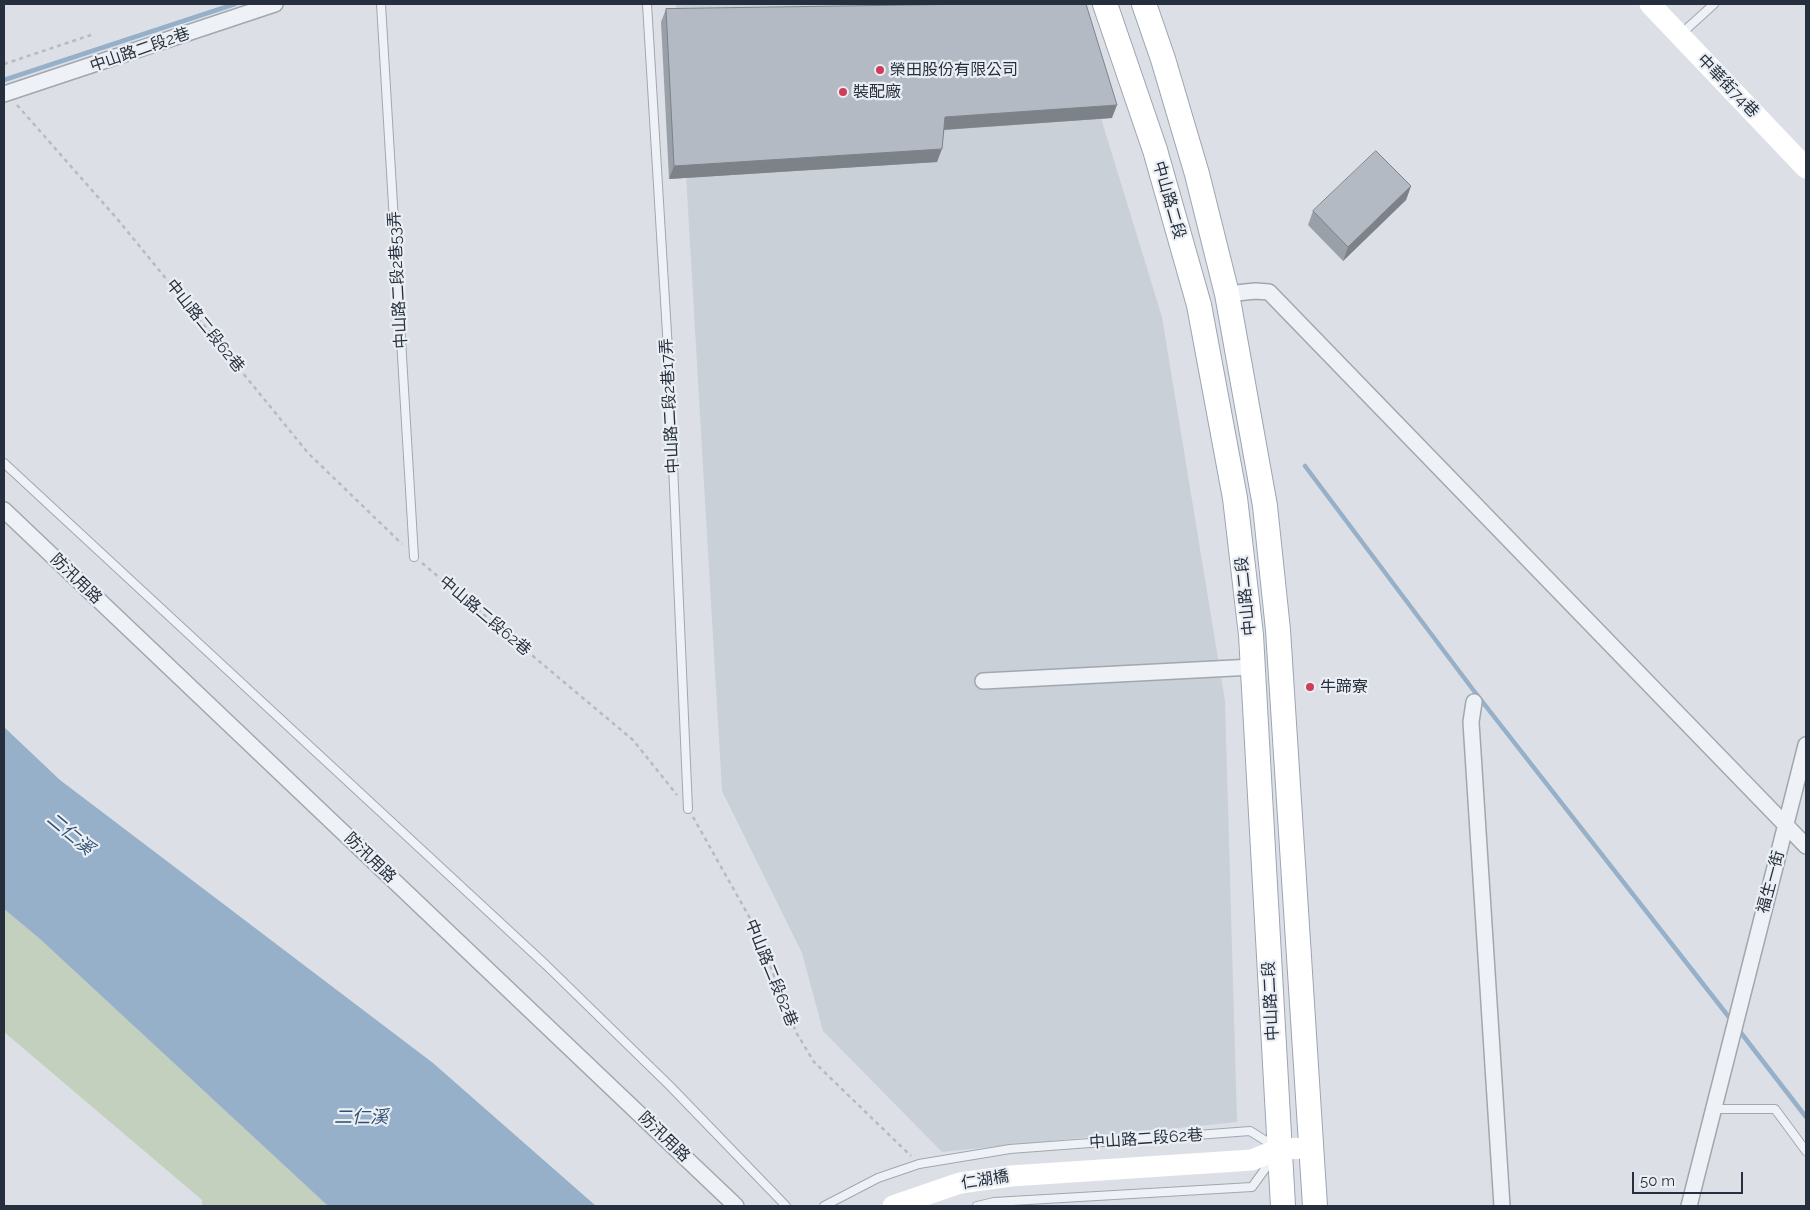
<!DOCTYPE html>
<html>
<head>
<meta charset="utf-8">
<style>
	body { margin:0 }
	#map { position:relative; width:1810px; height:1210px; overflow:hidden; background:#dce0e6; font-family:Raleway,sans-serif }
	canvas { display:block }
	.frame { position:absolute; inset:0; border:5px solid #252f3d; pointer-events:none }
	.scale { position:absolute; left:1632px; top:1172px; width:111px; height:22px; box-sizing:border-box; border:2px solid #252f3d; border-top:0; padding-left:6px; font-size:15px; line-height:18px; white-space:nowrap; color:#252f3d; -webkit-text-stroke:4px #ebeff4; paint-order:stroke }
</style>
</head>
<body>
<div id="map">
<canvas width="1810" height="1210"></canvas>
<div class="frame"></div>
<div class="scale">50 m</div>
</div>
<script>
const ctx = document.querySelector('canvas').getContext('2d');
ctx.lineJoin = 'round';
function fill(path, color) { ctx.fillStyle = color; ctx.fill(path, 'evenodd'); }
function stroke(path, color, width, dash) { ctx.strokeStyle = color; ctx.lineWidth = width; ctx.lineCap = dash ? 'butt' : 'round'; ctx.setLineDash(dash || []); ctx.stroke(path); }
function label(font, color, halo, rows, align = 'center') {
  ctx.font = font + ' Raleway,"Noto Sans TC",sans-serif'; ctx.lineWidth = 4.5; ctx.setLineDash([]); ctx.textBaseline = 'middle'; ctx.strokeStyle = halo; ctx.fillStyle = color; for (const [text, x, y, turn = 0] of rows) {
    ctx.save(); ctx.translate(x, y); ctx.rotate((+turn || 0) * Math.PI / 180); ctx.textAlign = isNaN(turn) ? turn : align; if (halo) ctx.strokeText(text, 0, 0); ctx.fillText(text, 0, 0); ctx.restore();
  }
}
fill(new Path2D(`
	M676,4H1066L1162,317L1225,701L1237,1122L942,1152L823,1031L802,953L722,791Z`), '#cad0d8');
fill(new Path2D(`
	M4,909L40,939L328,1206H202V1200L4,1032Z`), '#c3d0bd');
fill(new Path2D(`
	M4,727L60,780L433,1063L596,1206H328L40,939L4,909Z`), '#95b0c8');
stroke(new Path2D(`
	M4,80L235,4
	M1305,466L1474,691L1732,1021
	M1738,1029L1806,1117`), '#95b0c8', 4.5);
const lane = new Path2D(`
	M381,4L414,557
	M647,4L668,350L688,809
	M1681,34L1714,4
	M4,463L546,965L670,1086L786,1206
	M1712,1109H1775L1806,1151
	M824,1206L878,1178L919,1164L1010,1149L1250,1131L1274,1146
	M977,1206L994,1202L1252,1187L1273,1158`);
const street = new Path2D(`
	M4,94L275,4
	M1227,294L1255,291L1269,292L1806,846
	M4,510L736,1206
	M983,681L1253,667
	M1474,702L1471,722L1502,1206
	M1689,1206L1806,745`);
const primary = new Path2D(`
	M1105,4L1155,150L1199,305L1235,498L1251,635L1283,1206
	M1144,4L1163,59L1197,174L1227,294L1265,506L1278,630L1315,1206`);
stroke(lane, '#a1a7b0', 10);
stroke(street, '#a1a7b0', 18);
stroke(primary, '#9ba5b2', 26);
stroke(new Path2D(`
	M4,64L91,35
	M17,105L119,221L308,453L402,544
	M422,563L633,740L677,795
	M693,817L756,929L796,1032L814,1062L911,1156`), '#b6bbc1', 2.5, [4, 4]);
stroke(lane, '#eef1f5', 8);
stroke(street, '#eef1f5', 15);
stroke(new Path2D(`
	M1650,4L1806,168
	M893,1206L960,1183L1011,1176L1252,1160L1279,1149L1312,1148`), '#fff', 21);
stroke(primary, '#fff', 24);
fill(new Path2D(`
	M666,9L1112,118L944,130L937,162L669,179L661,22Z
	M1411,186L1406,200L1343,261L1308,225L1313,211Z`), '#9aa0a8');
fill(new Path2D(`
	M1117,105L1112,118L940,130L945,117Z
	M942,149L937,162L669,179L674,166Z
	M1411,186L1406,200L1343,261L1348,247Z`), '#7d8288');
const building = new Path2D(`
	M978,4H1086L1117,105L945,117L942,149L674,166L666,9Z
	M1376,151L1411,186L1348,247L1313,211Z`);
fill(building, '#b3bac3');
stroke(building, '#7d8288', 1);
for (const [x, y, r, color] of [
	[880,70,5,"#cf3d5a"],
	[843,92,5,"#cf3d5a"],
	[1310,687,5,"#cf3d5a"]
]) { const dot = new Path2D(); dot.arc(x, y, r, 0, 2 * Math.PI); ctx.fillStyle = color; ctx.fill(dot); stroke(dot, '#ebeff4', 2); }
label('16px', '#252f3d', '#ebeff4', [
	["中山路二段2巷",140,50,-19],
	["中華街74巷",1728,86,46],
	["中山路二段",1169,200,74],
	["中山路二段2巷53弄",398,280,-93],
	["中山路二段62巷",205,326,51],
	["中山路二段2巷17弄",670,406,-93],
	["防汛用路",76,579,44],
	["中山路二段",1246,596,-96],
	["中山路二段62巷",485,616,40],
	["防汛用路",370,858,44],
	["福生一街",1771,882,-75],
	["中山路二段62巷",771,973,68],
	["中山路二段",1271,1001,-93],
	["防汛用路",664,1137,44],
	["中山路二段62巷",1146,1139,-4],
	["仁湖橋",985,1180,-9]
]);
label('16px', '#252f3d', '#ebeff4', [
	["榮田股份有限公司",890,70],
	["裝配廠",853,92],
	["牛蹄寮",1320,687]
], 'left');
label('italic 18px', '#2f5071', '#ebeff4', [
	["二仁溪",70,834,40],
	["二仁溪",361,1118]
]);
</script>
</body>
</html>
